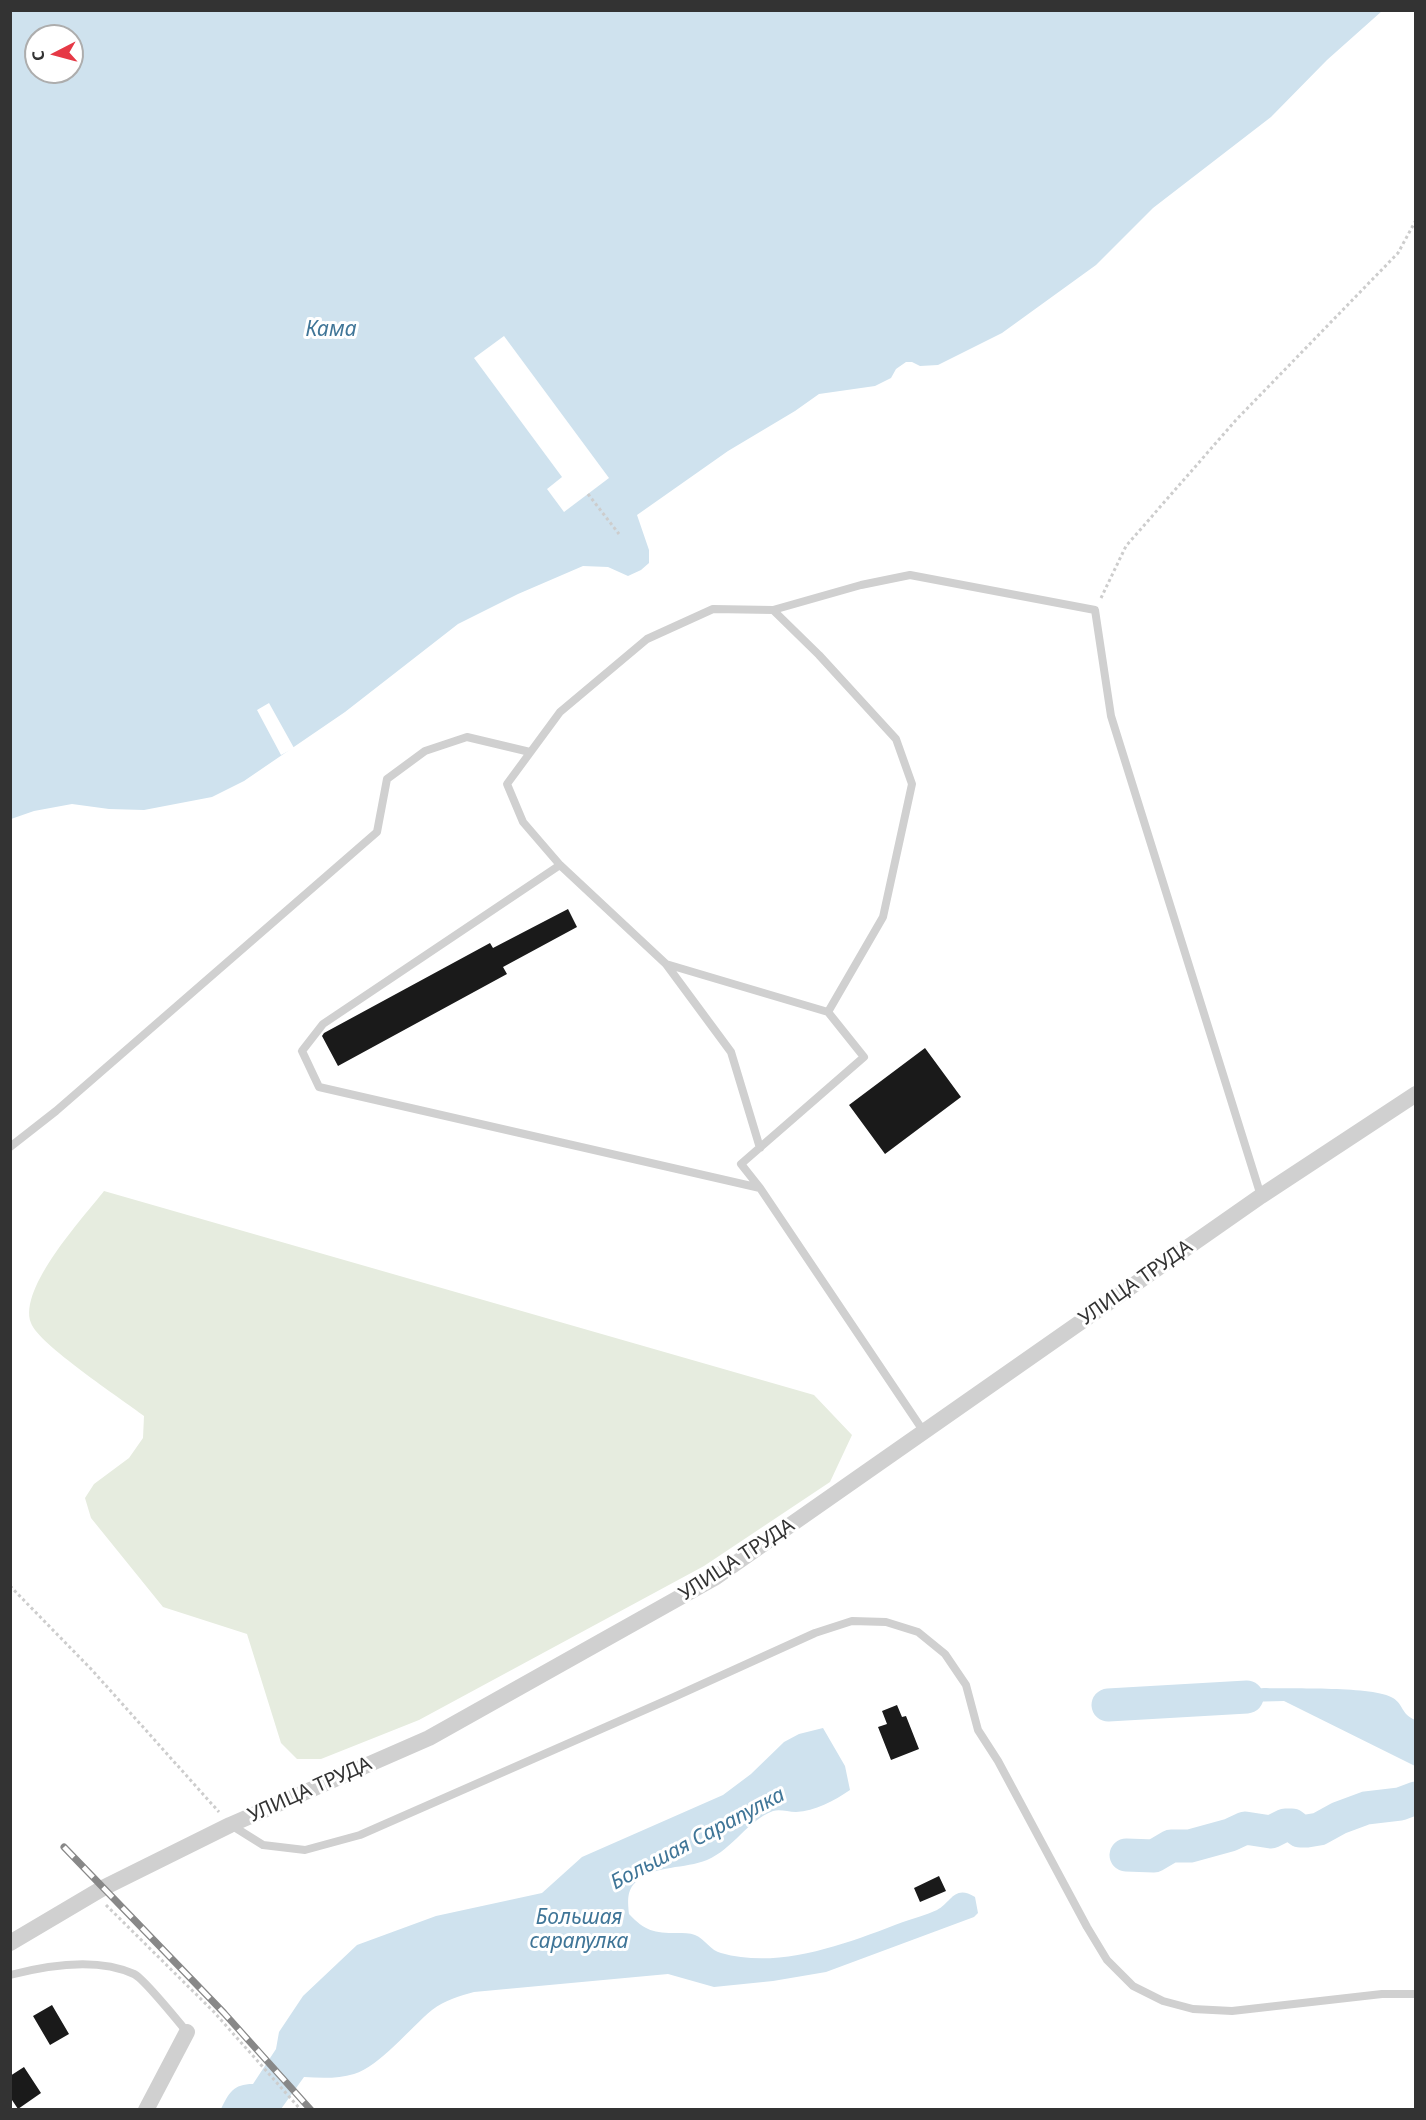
<!DOCTYPE html>
<html>
<head>
<meta charset="utf-8">
<style>
	body { margin:0 }
	#map { position:relative; width:1426px; height:2120px; overflow:hidden; background:#fff; font-family:"Noto Sans",sans-serif }
	canvas { display:block }
	.frame { position:absolute; inset:0; border:12px solid #333; pointer-events:none }
	.north { position:absolute; left:24px; top:24px; width:60px; height:60px; box-sizing:border-box; background:#fff; border:2px solid #adadad; border-radius:50%; rotate:264deg; font-size:16px; font-weight:700; line-height:24px; text-align:center; color:#333 }
	.north::after { content:''; display:block; margin:auto; width:21px; height:27px; background:#e63946; clip-path:polygon(50% 0,100% 100%,50% 72%,0 100%) }
</style>
</head>
<body>
<div id="map">
<canvas width="1426" height="2120"></canvas>
<div class="frame"></div>
<div class="north">С</div>
</div>
<script>
const ctx = document.querySelector('canvas').getContext('2d');
ctx.lineJoin = 'round';
function fill(path, color) { ctx.fillStyle = color; ctx.fill(path, 'evenodd'); }
function stroke(path, color, width, dash) { ctx.strokeStyle = color; ctx.lineWidth = width; ctx.lineCap = dash ? 'butt' : 'round'; ctx.setLineDash(dash || []); ctx.stroke(path); }
function label(font, color, halo, rows, align = 'center') {
  ctx.font = font + ' "Noto Sans",sans-serif'; ctx.lineWidth = 6; ctx.setLineDash([]); ctx.textBaseline = 'middle'; ctx.strokeStyle = halo; ctx.fillStyle = color; for (const [text, x, y, turn = 0] of rows) {
    ctx.save(); ctx.translate(x, y); ctx.rotate((+turn || 0) * Math.PI / 180); ctx.textAlign = isNaN(turn) ? turn : align; if (halo) ctx.strokeText(text, 0, 0); ctx.fillText(text, 0, 0); ctx.restore();
  }
}
fill(new Path2D(`
	M104,1191L814,1395L852,1435L830,1482L704,1566L419,1720L321,1759H297L281,1743L247,1634L163,1607L91,1518L85,1498L94,1484L129,1458L143,1438L144,1416C122,1399 38,1344 31,1323C18,1288 83,1218 104,1191Z`), '#e6ecdf');
fill(new Path2D(`
	M11,11H1382L1327,60L1271,117L1153,208L1096,265L1002,333L938,365L920,366L912,362H906L896,369L891,378L875,386L819,394L795,411L728,451L637,515L649,550V563L641,570L628,576L608,567L583,566L518,594L458,624L345,712L244,781L212,797L144,810L109,809L72,804L34,811L11,819ZM36,36H72V72H36Z
	M1264,1688C1290,1689 1375,1686 1393,1698C1404,1705 1401,1714 1415,1720V1766L1284,1701L1206,1703L1201,1694Z
	M823,1728L845,1766L850,1790C834,1801 815,1811 796,1812C788,1812 780,1809 773,1811C748,1820 733,1849 707,1860C685,1869 655,1865 637,1881C626,1890 628,1902 629,1914C645,1931 654,1933 677,1933C683,1933 690,1933 695,1935C705,1939 711,1951 721,1953C780,1970 848,1943 903,1922C914,1918 926,1915 937,1910C951,1903 954,1884 975,1897L978,1913L974,1917L826,1972L773,1981L714,1987L668,1974L474,1992C460,1996 445,2000 432,2010C410,2028 380,2066 354,2074C338,2079 320,2078 304,2077L281,2109H221C229,2093 233,2084 253,2084L276,2049L279,2032L303,1996L357,1945L436,1916L542,1893L582,1857L723,1795L751,1774L784,1742L799,1734Z
	M1415,1791V1807L1409,1810L1376,1812L1358,1804L1369,1799L1392,1801Z`), '#cfe2ee');
fill(new Path2D(`
	M504,336L609,478L564,512L547,489L562,477L474,358Z
	M269,703L294,748L281,755L257,710Z`), '#fff');
stroke(new Path2D(`
	M1108,1705L1247,1697
	M1126,1855L1154,1856L1171,1846H1190L1230,1835L1245,1828L1271,1832L1285,1825H1292L1300,1831H1307L1319,1829L1339,1818L1366,1808L1400,1804L1416,1798`), '#cfe2ee', 33);
fill(new Path2D(`
	M568,909L577,927L503,967L507,974L338,1066L322,1036L324,1033L490,943L493,948Z
	M925,1048L961,1097L885,1154L849,1105Z
	M897,1705L902,1717L906,1716L919,1749L891,1760L878,1727L887,1724L882,1711Z
	M939,1876L946,1891L920,1902L914,1888Z
	M52,2005L69,2034L50,2045L33,2016Z
	M24,2067L41,2093L18,2109L10,2097V2076Z`), '#1a1a1a');
stroke(new Path2D(`
	M588,494L619,534
	M1101,598L1126,546L1236,420L1398,253L1416,220
	M10,1586L92,1670L219,1812
	M106,1905L214,2012L301,2110`), '#cdcdcd', 3, [3, 3]);
stroke(new Path2D(`
	M773,610L861,585L910,575L1095,610L1111,716L1261,1196
	M560,865L523,822L507,784L560,712L647,639L713,609L773,610L819,655L896,739L912,784L883,917L828,1012L666,964L560,865L323,1024L302,1051L319,1087L760,1188L924,1432
	M666,964L731,1052L760,1148
	M10,1147L56,1111L377,832L387,779L425,751L467,737L530,752
	M760,1188L741,1164L864,1057L828,1012
	M231,1825L263,1845L305,1850L360,1835L674,1697L815,1633L852,1621L886,1622L918,1632L945,1654L966,1685L978,1730L998,1761L1087,1927L1107,1960L1133,1986L1163,2001L1193,2009L1232,2011L1382,1994H1416
	M10,1975C48,1965 97,1957 134,1974C143,1978 178,2021 187,2032`), '#d0d0d0', 8);
stroke(new Path2D(`
	M10,1943L103,1888L230,1825L429,1738L716,1577L1261,1196L1416,1094
	M146,2110L187,2032`), '#d0d0d0', 16);
const rail = new Path2D(`
	M64,1847L224,2013L311,2110`);
stroke(rail, '#888', 7);
stroke(rail, '#fff', 4.5, [14]);
label('20px', '#333', '#fff', [
	["УЛИЦА ТРУДА",1136,1283,-35],
	["УЛИЦА ТРУДА",737,1560,-33],
	["УЛИЦА ТРУДА",310,1790,-24]
]);
label('italic 21px', '#3f7597', '#fff', [
	["Кама",331,330],
	["Большая Сарапулка",698,1839,-28],
	["Большая",579,1918],
	["сарапулка",579,1942]
]);
</script>
</body>
</html>
